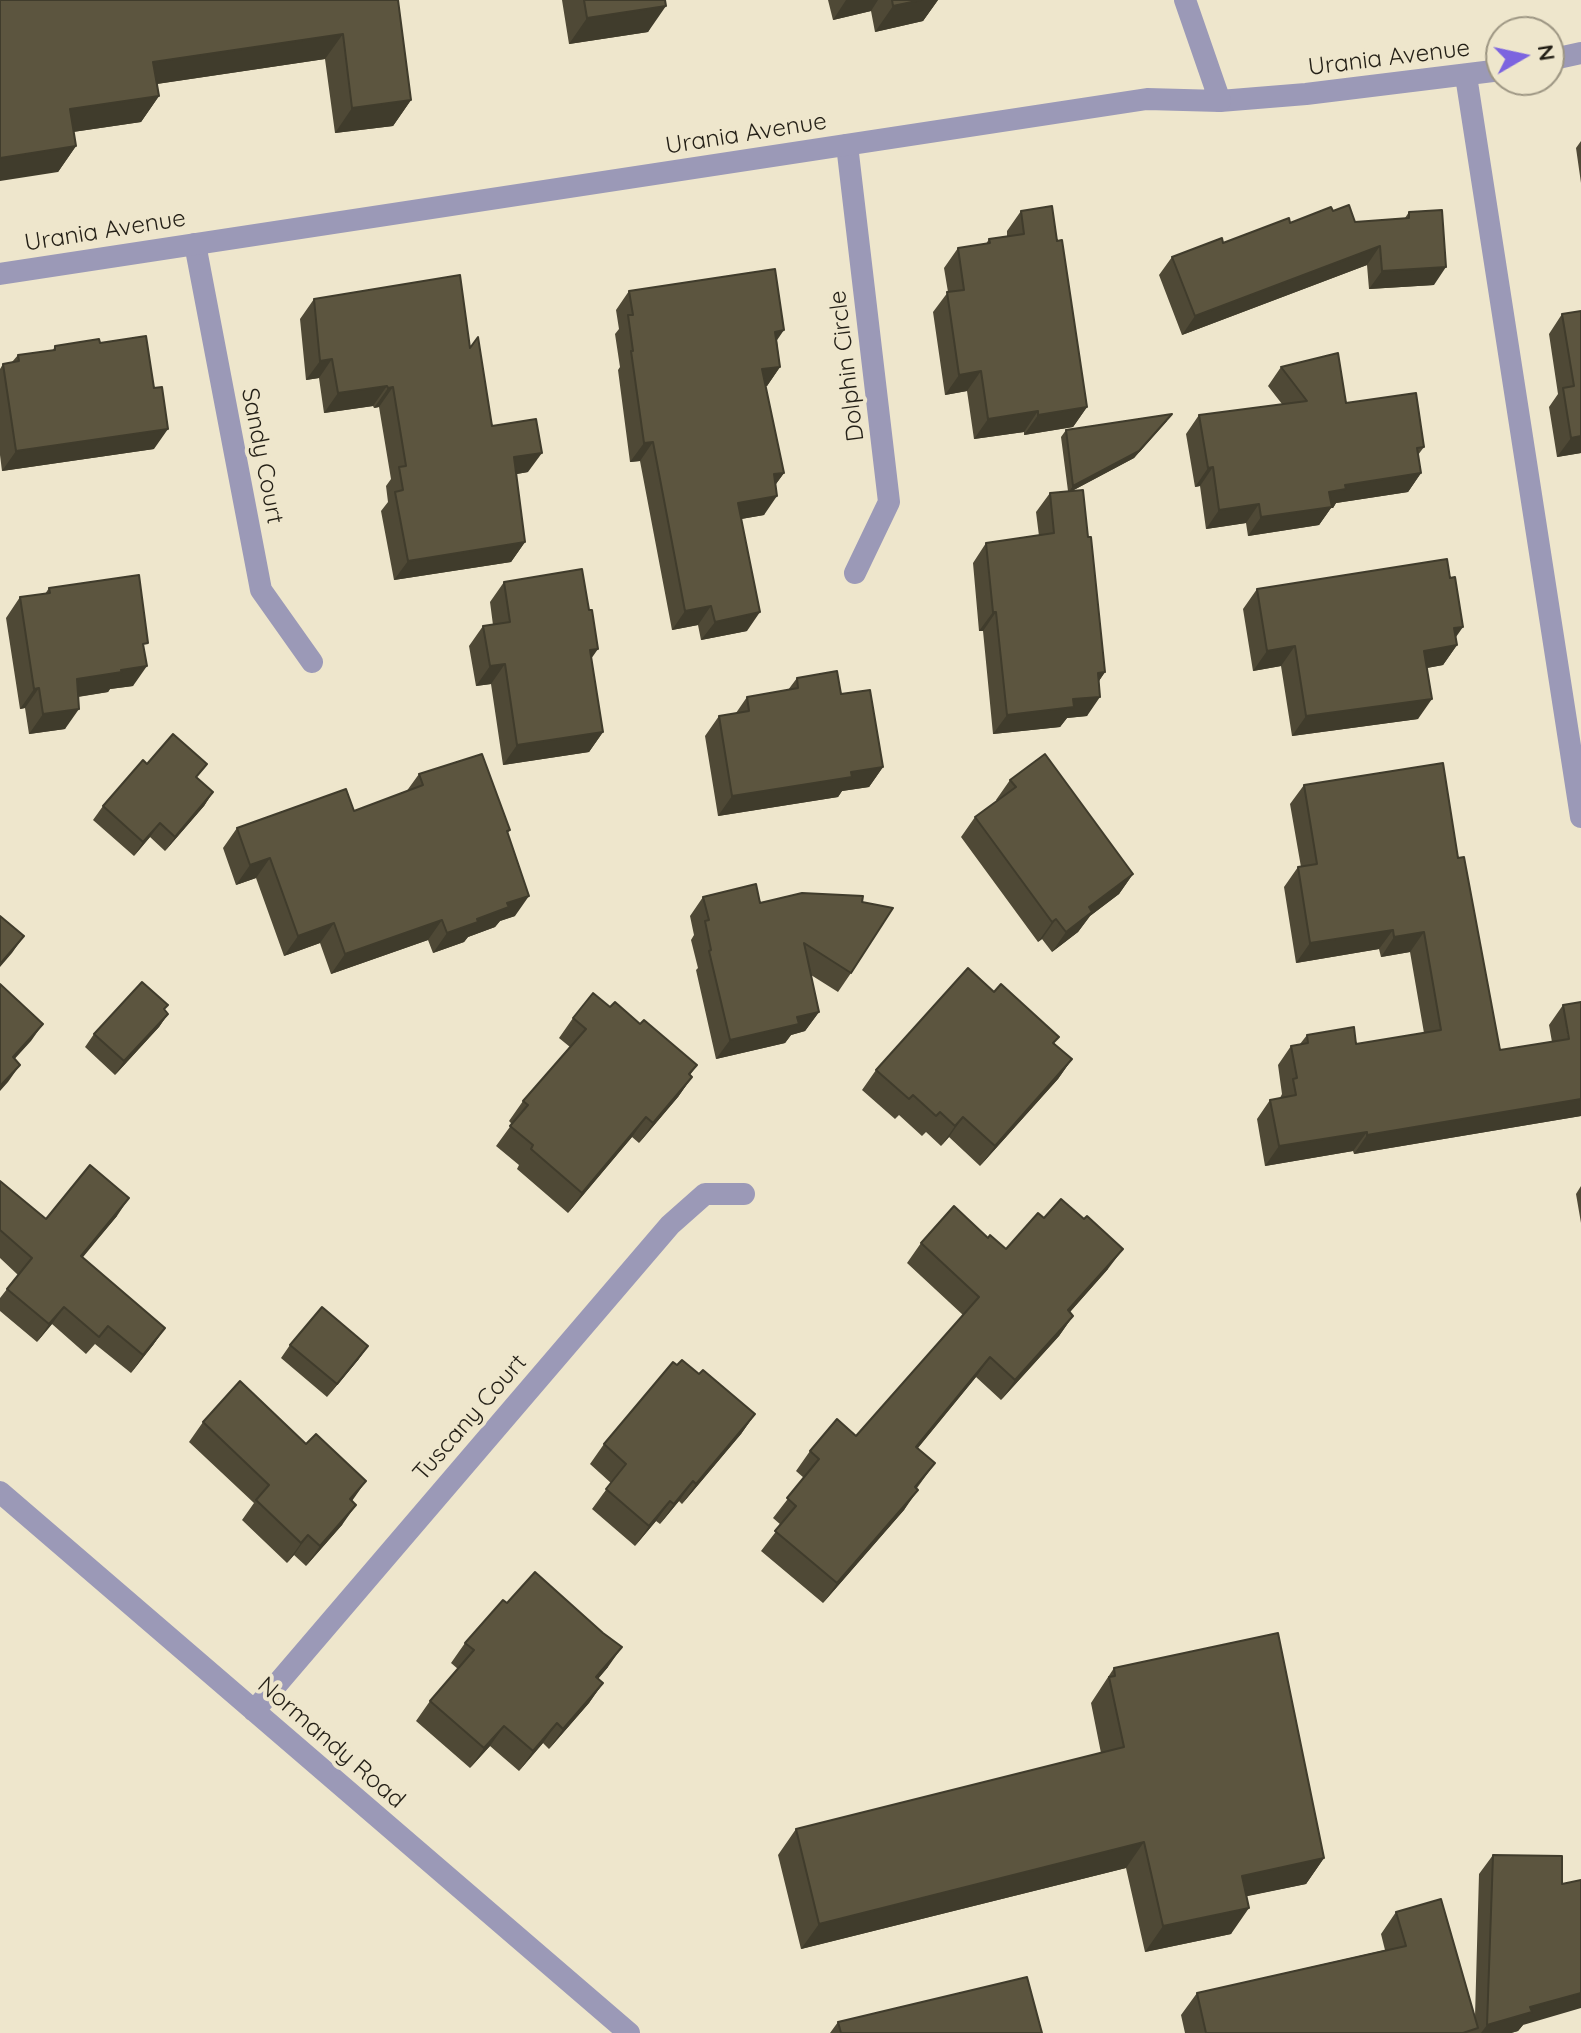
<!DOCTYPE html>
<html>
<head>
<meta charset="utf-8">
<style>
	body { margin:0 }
	#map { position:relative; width:1581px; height:2033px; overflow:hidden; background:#eee6cc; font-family:Quicksand,sans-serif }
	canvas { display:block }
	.north { position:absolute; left:1485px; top:16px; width:80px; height:80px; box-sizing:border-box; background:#eee6cc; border:2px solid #9d9683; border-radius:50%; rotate:81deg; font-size:22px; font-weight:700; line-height:32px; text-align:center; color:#231f16 }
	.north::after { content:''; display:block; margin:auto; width:28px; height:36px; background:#7c64df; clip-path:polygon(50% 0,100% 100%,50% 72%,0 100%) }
</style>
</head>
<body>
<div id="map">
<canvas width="1581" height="2033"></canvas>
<div class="north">N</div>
</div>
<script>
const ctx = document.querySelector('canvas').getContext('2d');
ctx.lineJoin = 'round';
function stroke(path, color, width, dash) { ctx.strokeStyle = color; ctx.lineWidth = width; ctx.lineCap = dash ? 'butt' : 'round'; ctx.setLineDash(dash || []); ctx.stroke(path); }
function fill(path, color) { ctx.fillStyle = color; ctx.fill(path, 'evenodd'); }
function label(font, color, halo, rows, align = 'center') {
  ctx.font = font + ' Quicksand,sans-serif'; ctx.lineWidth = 8; ctx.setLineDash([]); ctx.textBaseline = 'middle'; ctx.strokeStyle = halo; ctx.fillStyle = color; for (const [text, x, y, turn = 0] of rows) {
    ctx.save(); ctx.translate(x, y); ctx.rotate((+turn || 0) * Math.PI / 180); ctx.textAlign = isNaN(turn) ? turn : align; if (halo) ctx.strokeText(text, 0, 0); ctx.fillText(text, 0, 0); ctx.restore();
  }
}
stroke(new Path2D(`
	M1549,60L1581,53
	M1466,76L1581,817
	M1220,101L1306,94L1501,70
	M847,145L889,502L855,573
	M195,244L261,590L312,662
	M0,1492L629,2033
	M254,1711L670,1225L705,1194H744`), '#9b99b7', 22);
stroke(new Path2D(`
	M0,274L1147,99L1220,101L1185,0`), '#9b99b7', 22);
fill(new Path2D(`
	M0,0H398L411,100L393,126L335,133L325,59L157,84L159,96L141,122L73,132L76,146L58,172Z
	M562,0H665L648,32L569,44Z
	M828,0H938L923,21L875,32L871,11L833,20Z
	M1581,141V183L1576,148Z
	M1021,211L1057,241L1087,407L1073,427L1024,435V432L974,439L967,391L945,395L933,312L948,292L944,268L958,248L986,244L989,239L1007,236V231Z
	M1333,211L1355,222L1405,218L1409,212L1434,285L1369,289L1367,265L1182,335L1159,275L1172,257Z
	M629,291L777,341L780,367L767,386H765L784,473L776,484L764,515L741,519L747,631L701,640L698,625L672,630L640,461L630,462L618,370L620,367L615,334L619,329L616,310Z
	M314,299L470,348L492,426L528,472L516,474L525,542L511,562L394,580L381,511L388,502L386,486L391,479L379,407L374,408L373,406L324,413L319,378L306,380L300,319Z
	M1581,311V453L1557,457L1549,407L1558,394L1549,334L1562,314Z
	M100,343L154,388V449L2,471L0,455V369L3,364L12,362L18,355L53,350L55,346Z
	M1281,367L1424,447L1418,455L1421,473L1408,492L1336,503L1333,508H1331L1319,525L1248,536L1246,523L1206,529L1200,486L1195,487L1186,434L1199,415L1282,404L1268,386Z
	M1167,421L1134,458L1072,491L1088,537L1105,672L1099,681L1087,716L1067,718L1060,727L993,734L983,631H979L973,563L986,543L1039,536L1036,512L1050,493L1068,491L1061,437L1066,430Z
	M504,582L591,658L603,732L589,752L503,765L491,684L476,686L469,646L483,626L493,625L490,602Z
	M49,588L144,649L133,686L110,689L108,692L78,697L65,729L29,734L25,708L20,709L6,618L20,597L45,594Z
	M1257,589L1455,637L1457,645L1443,665L1427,668L1418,719L1292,736L1281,666L1253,671L1243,609Z
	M797,678L841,694L883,767L869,787L842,791L838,797L718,816L705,736L719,716L736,713L747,697L788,690Z
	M147,764L197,778L213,792L204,806L165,851L150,837L134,856L93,820L103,806Z
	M419,774L510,830L507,834L515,916L500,921L495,927L468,937L464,942L433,953L428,940L331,974L320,943L284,956L256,878L236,885L223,848L237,828L354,811L406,792Z
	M1010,780L1133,874L1119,894L1090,916L1078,932L1052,952L1042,939L1038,942L961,837L975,817L997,801L996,800Z
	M1304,785L1458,858L1500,1050L1552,1042L1549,1025L1563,1005L1581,1116L1354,1154L1353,1151L1265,1166L1257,1119L1270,1100L1280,1098L1282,1094L1278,1065L1291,1046L1300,1044L1307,1035L1356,1044L1424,1033L1410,952L1381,957L1379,949L1296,963L1284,887L1298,867H1301L1290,804Z
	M703,897L760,903L851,973L838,992L811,975L819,1012L805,1031L791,1035L785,1043L716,1059L696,970L698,968L691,940L694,935L690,916Z
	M994,992L1059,1037L1054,1043L1072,1059L1058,1079L980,1166L949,1137L941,1146L926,1132L922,1136L899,1115L895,1119L862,1090L876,1070Z
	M610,1007L640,1024L697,1065L690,1075L692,1077L678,1097L639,1143L632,1137L568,1213L517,1169L519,1165L496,1146L512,1124L509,1121L523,1101L570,1047L559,1038L573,1018Z
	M165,1010L168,1014L159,1027L115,1075L85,1047L94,1034Z
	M0,1181L46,1219L117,1216L82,1257L165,1328L153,1345L131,1373L95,1344L86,1354L52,1324L37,1342L0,1311V1298L18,1275L0,1258Z
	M1581,1186V1223L1576,1194Z
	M988,1238L1006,1249L1108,1269L1070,1312L1073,1316L1059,1336L1001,1400L976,1377L918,1448L935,1463L917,1488L904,1510L823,1603L761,1551L781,1525L773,1518L804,1478L796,1471L810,1451L856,1436L963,1315L907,1263L921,1243Z
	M290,1345L368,1346L358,1360L327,1397L281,1358Z
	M677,1365L699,1374L755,1414L741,1434L682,1504L679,1501L660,1524L656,1521L635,1546L592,1509L611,1483L590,1464L604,1444Z
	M203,1422L352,1501L342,1525L306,1566L294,1555L287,1563L242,1520L254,1503L189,1442Z
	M507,1603L608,1667L598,1679L603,1683L589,1703L549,1749L543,1743L519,1771L490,1746L470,1768L416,1721L430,1701L458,1669L451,1663L465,1643Z
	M1114,1668L1324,1858L1306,1884L1246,1896L1231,1934L1145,1952L1126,1868L801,1949L778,1855L796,1829L1101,1753L1091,1703Z
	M1493,1855L1523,2025L1518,2031L1511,2033H1185L1181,2015L1197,1993L1385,1950L1381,1934L1396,1912L1475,2017L1479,1874Z
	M838,2022L1042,2033H830Z`), '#4f4936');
fill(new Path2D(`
	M846,0H878L871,11L833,20Z
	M921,0H938L923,21L875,32L893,6Z
	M666,6L648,32L569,44L587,18Z
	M343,34L325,59L136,87L153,62Z
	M159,96L141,122L52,135L70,109Z
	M411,100L393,126L335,133L352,108Z
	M76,146L58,172L0,181V158Z
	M1380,246L1367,265L1182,335L1195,316Z
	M1446,267L1434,285L1369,289L1382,271Z
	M784,330L771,349L775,332Z
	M332,359L319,378L306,380L320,361Z
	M780,367L767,386L749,388L762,369Z
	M981,371L967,391L945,395L959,375Z
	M387,386L373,406L324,413L338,393Z
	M393,387L379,407L374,408L388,388Z
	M1087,407L1073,427L1024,435L1038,415Z
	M1038,411L1024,432L974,439L988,419Z
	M1172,414L1134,458L1068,493L1073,486Z
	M168,429L154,449L2,471L16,451Z
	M1581,436V453L1557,457L1571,438Z
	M653,442L640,461L630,462L644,443Z
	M542,453L528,472L501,477L514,457Z
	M1213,467L1200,486L1195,487L1208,468Z
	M784,473L770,492L774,474Z
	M1421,473L1408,492L1336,503L1333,508H1331L1319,525L1248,536L1261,517L1345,485Z
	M777,496L764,515L724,522L738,503Z
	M1259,504L1246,523L1206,529L1219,510Z
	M525,542L511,562L394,580L408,561Z
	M711,606L698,625L672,630L685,611Z
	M760,612L747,631L701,640L715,622Z
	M993,612H996L983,631H979Z
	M1463,627L1449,647L1457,645L1443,665L1410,671L1424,651L1454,628Z
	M1295,646L1281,666L1253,671L1267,651Z
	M598,649L584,669L590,650Z
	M505,664L491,684L476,686L490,666Z
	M147,666L133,686L110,689L108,692L63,699L77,679L121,670Z
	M1105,672L1092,691L1098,673Z
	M39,688L25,708L20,709L34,689Z
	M1100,697L1087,716L1067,718L1060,727L993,734L1007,715L1073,699Z
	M1432,699L1418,719L1292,736L1306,716Z
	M79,709L65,729L29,734L43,714Z
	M603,732L589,752L503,765L517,745Z
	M883,767L869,787L842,791L838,797L718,816L732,796L851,772Z
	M213,792L204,806L165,851L175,837Z
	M160,823L150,837L134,856L143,842Z
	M270,858L256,878L236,885L250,865Z
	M1133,874L1119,894L1090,916L1078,932L1052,952L1066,932L1089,907Z
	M529,896L515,916L500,921L495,927L468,937L464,942L433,953L447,933L507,903Z
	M1056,919L1042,939L1038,942L1052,922Z
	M442,920L428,940L331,974L345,954Z
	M334,923L320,943L284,956L298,936Z
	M1393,930L1379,949L1296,963L1310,943Z
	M1424,932L1410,952L1381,957L1394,937Z
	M24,936L12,953L0,967V964Z
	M819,1012L805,1031L791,1035L785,1043L716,1059L730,1040L797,1017Z
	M168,1014L159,1027L115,1075L124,1061Z
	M43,1024L31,1041L0,1075L13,1057Z
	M1072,1059L1058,1079L980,1166L995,1146Z
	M20,1065L8,1082L0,1091V1086Z
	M692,1077L678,1097L639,1143L653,1123Z
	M1581,1099V1116L1354,1154L1367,1135Z
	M646,1117L632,1137L568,1213L582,1193Z
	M963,1117L949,1137L941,1146L955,1126Z
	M1367,1132L1353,1151L1265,1166L1279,1146Z
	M129,1198L117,1216L69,1274L81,1256Z
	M1123,1249L1108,1269L1054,1330L1068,1310Z
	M64,1307L52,1324L37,1342L49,1324Z
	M1073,1316L1059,1336L1001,1400L1015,1380Z
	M165,1328L153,1345L131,1373L143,1355Z
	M368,1346L358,1360L327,1397L337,1384Z
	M990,1357L976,1377L902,1467L916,1447Z
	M755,1414L741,1434L682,1504L696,1484Z
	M366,1481L352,1501L336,1519L350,1499Z
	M693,1481L679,1501L660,1524L674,1504Z
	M918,1490L904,1510L823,1603L837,1583Z
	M670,1501L656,1521L635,1546L649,1526Z
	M356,1505L342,1525L306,1566L320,1546Z
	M308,1535L294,1555L287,1563L301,1543Z
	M622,1647L608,1667L582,1697L596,1677Z
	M603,1683L589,1703L549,1749L563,1729Z
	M557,1723L543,1743L519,1771L533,1751Z
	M504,1726L490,1746L470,1768L484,1748Z
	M1144,1842L1126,1868L801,1949L819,1924Z
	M1324,1858L1306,1884L1224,1901L1242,1876Z
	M1249,1908L1231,1934L1145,1952L1163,1926Z
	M1581,1993V2008L1523,2025L1518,2031L1511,2033H1481L1487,2025L1530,2007Z`), '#403c2c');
const building = new Path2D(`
	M0,0H398L411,100L352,108L343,34L153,62L159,96L70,109L76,146L0,158Z
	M584,0H665L666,6L587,18Z
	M892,0H921L893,6Z
	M1349,205L1355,222L1409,218V212L1442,210L1446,267L1382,271L1380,246L1195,316L1172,257L1222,238L1223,243L1289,218L1290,223L1331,207L1333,211Z
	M1052,206L1057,241L1062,240L1087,407L1038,415V411L988,419L981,371L959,375L947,292L964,290L958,248L990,243L989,239L1024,234L1021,211Z
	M775,269L784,330L775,332L780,367L762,369L784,473L774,474L777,496L738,503L760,612L715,622L711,606L685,611L653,442L644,443L631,351H633L628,315H633L629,291Z
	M460,275L470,348L478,337L492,426L536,419L542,453L514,457L525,542L408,561L395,492L403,490L399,467L406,466L393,387L388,388L387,386L338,393L332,359L320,361L314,299Z
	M1581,311V436L1571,438L1563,388L1574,386L1562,314Z
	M146,336L154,388L162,387L168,429L16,451L3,364L19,361L18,355L55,350V346L99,339L100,343Z
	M1338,353L1346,403L1416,393L1424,447L1417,448L1421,473L1345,485L1346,489L1329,492L1332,507L1261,517L1259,504L1219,510L1213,467L1208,468L1199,415L1307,401L1281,367Z
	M1172,414L1139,451L1073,486L1066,430Z
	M1083,490L1088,537H1091L1105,672L1098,673L1100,697L1073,699L1074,707L1007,715L996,612H993L986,543L1054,533L1050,493Z
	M1447,559L1450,578L1455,577L1463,627L1454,628L1457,645L1424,651L1432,699L1306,716L1295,646L1267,651L1257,589Z
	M582,569L589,610H592L598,649L590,650L603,732L517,745L505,664L490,666L483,626L510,622L504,582Z
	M139,575L148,643L143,644L147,666L121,670L122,672L77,679L79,709L43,714L39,688L34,689L20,597L50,593L49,588Z
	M837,671L841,694L870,690L883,767L851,772L852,777L732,796L719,716L749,711L747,697L798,688L797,678Z
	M173,734L207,764L196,777L213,792L175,837L160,823L143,842L103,806L143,760L147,764Z
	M482,754L510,830L507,831L529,896L507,903L509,907L477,919L478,922L447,933L442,920L345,954L334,923L298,936L270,858L250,865L237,828L346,789L354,811L423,785L419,774Z
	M1045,754L1133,874L1089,907L1092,912L1066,932L1056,919L1052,922L975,817L1016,787L1010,780Z
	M1443,763L1458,858L1464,857L1500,1050L1569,1039L1563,1005L1581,1002V1099L1367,1135V1132L1279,1146L1270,1100L1296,1095L1293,1079L1297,1078L1291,1046L1308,1043L1307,1035L1354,1027L1356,1044L1441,1030L1424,932L1394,937L1393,930L1310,943L1298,867L1317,864L1304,785Z
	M756,884L760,903L802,893L863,896L862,902L893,908L851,973L804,943L819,1012L797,1017L799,1024L730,1040L709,951L711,950L705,921L709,920L703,897Z
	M0,916L24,936L0,964Z
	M968,968L994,992L1001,984L1059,1037L1053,1043L1072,1059L995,1146L963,1117L955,1126L940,1112L936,1116L913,1095L909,1099L876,1070Z
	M142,982L168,1005L164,1009L168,1014L124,1061L94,1034Z
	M0,984L43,1024L13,1057L20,1065L0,1086Z
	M593,993L610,1007L615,1002L640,1024L644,1020L697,1065L689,1074L692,1077L653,1123L646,1117L582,1193L531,1149L533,1145L510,1126L528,1105L523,1101L586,1029L573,1018Z
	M90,1165L129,1198L81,1256L165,1328L143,1355L108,1326L99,1337L64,1307L49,1324L7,1289L32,1258L0,1230V1181L46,1219Z
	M1061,1199L1084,1219L1087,1216L1123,1249L1068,1310L1073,1316L1015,1380L990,1357L916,1447L935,1463L915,1487L918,1490L837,1583L775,1531L796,1506L787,1498L819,1459L810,1451L837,1419L856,1436L979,1297L921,1243L954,1206L988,1238L990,1235L1006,1249L1038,1213L1044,1218Z
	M322,1307L368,1346L337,1384L290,1345Z
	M682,1360L699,1374L703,1370L755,1414L696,1484L693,1481L674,1504L670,1501L649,1526L606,1489L626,1464L604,1444L673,1362L677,1365Z
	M240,1381L306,1444L316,1434L366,1481L350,1499L356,1505L320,1546L308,1535L301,1543L256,1500L269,1485L203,1422Z
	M535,1572L603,1633L622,1647L596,1677L603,1683L563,1729L557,1723L533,1751L504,1726L484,1748L430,1701L474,1650L465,1643L503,1600L507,1603Z
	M1278,1633L1324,1858L1242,1876L1249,1908L1163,1926L1144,1842L819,1924L796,1829L1124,1747L1109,1677L1115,1676L1114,1668Z
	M1493,1855L1562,1856V1884L1581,1880V1993L1530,2007L1532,2012L1487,2025Z
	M1441,1899L1478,2028L1463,2033H1206L1197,1993L1406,1946L1396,1912Z
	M1027,1977L1042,2033H841L838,2022Z`);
fill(building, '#5c553f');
stroke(building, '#403c2c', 2);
label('24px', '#231f16', '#eee6cc', [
	["Urania Avenue",1389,58,-7],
	["Urania Avenue",746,134,-9],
	["Urania Avenue",105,231,-9],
	["Dolphin Circle",847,366,-97],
	["Sandy Court",262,456,79],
	["Tuscany Court",470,1418,-49],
	["Normandy Road",331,1743,41]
]);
</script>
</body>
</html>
